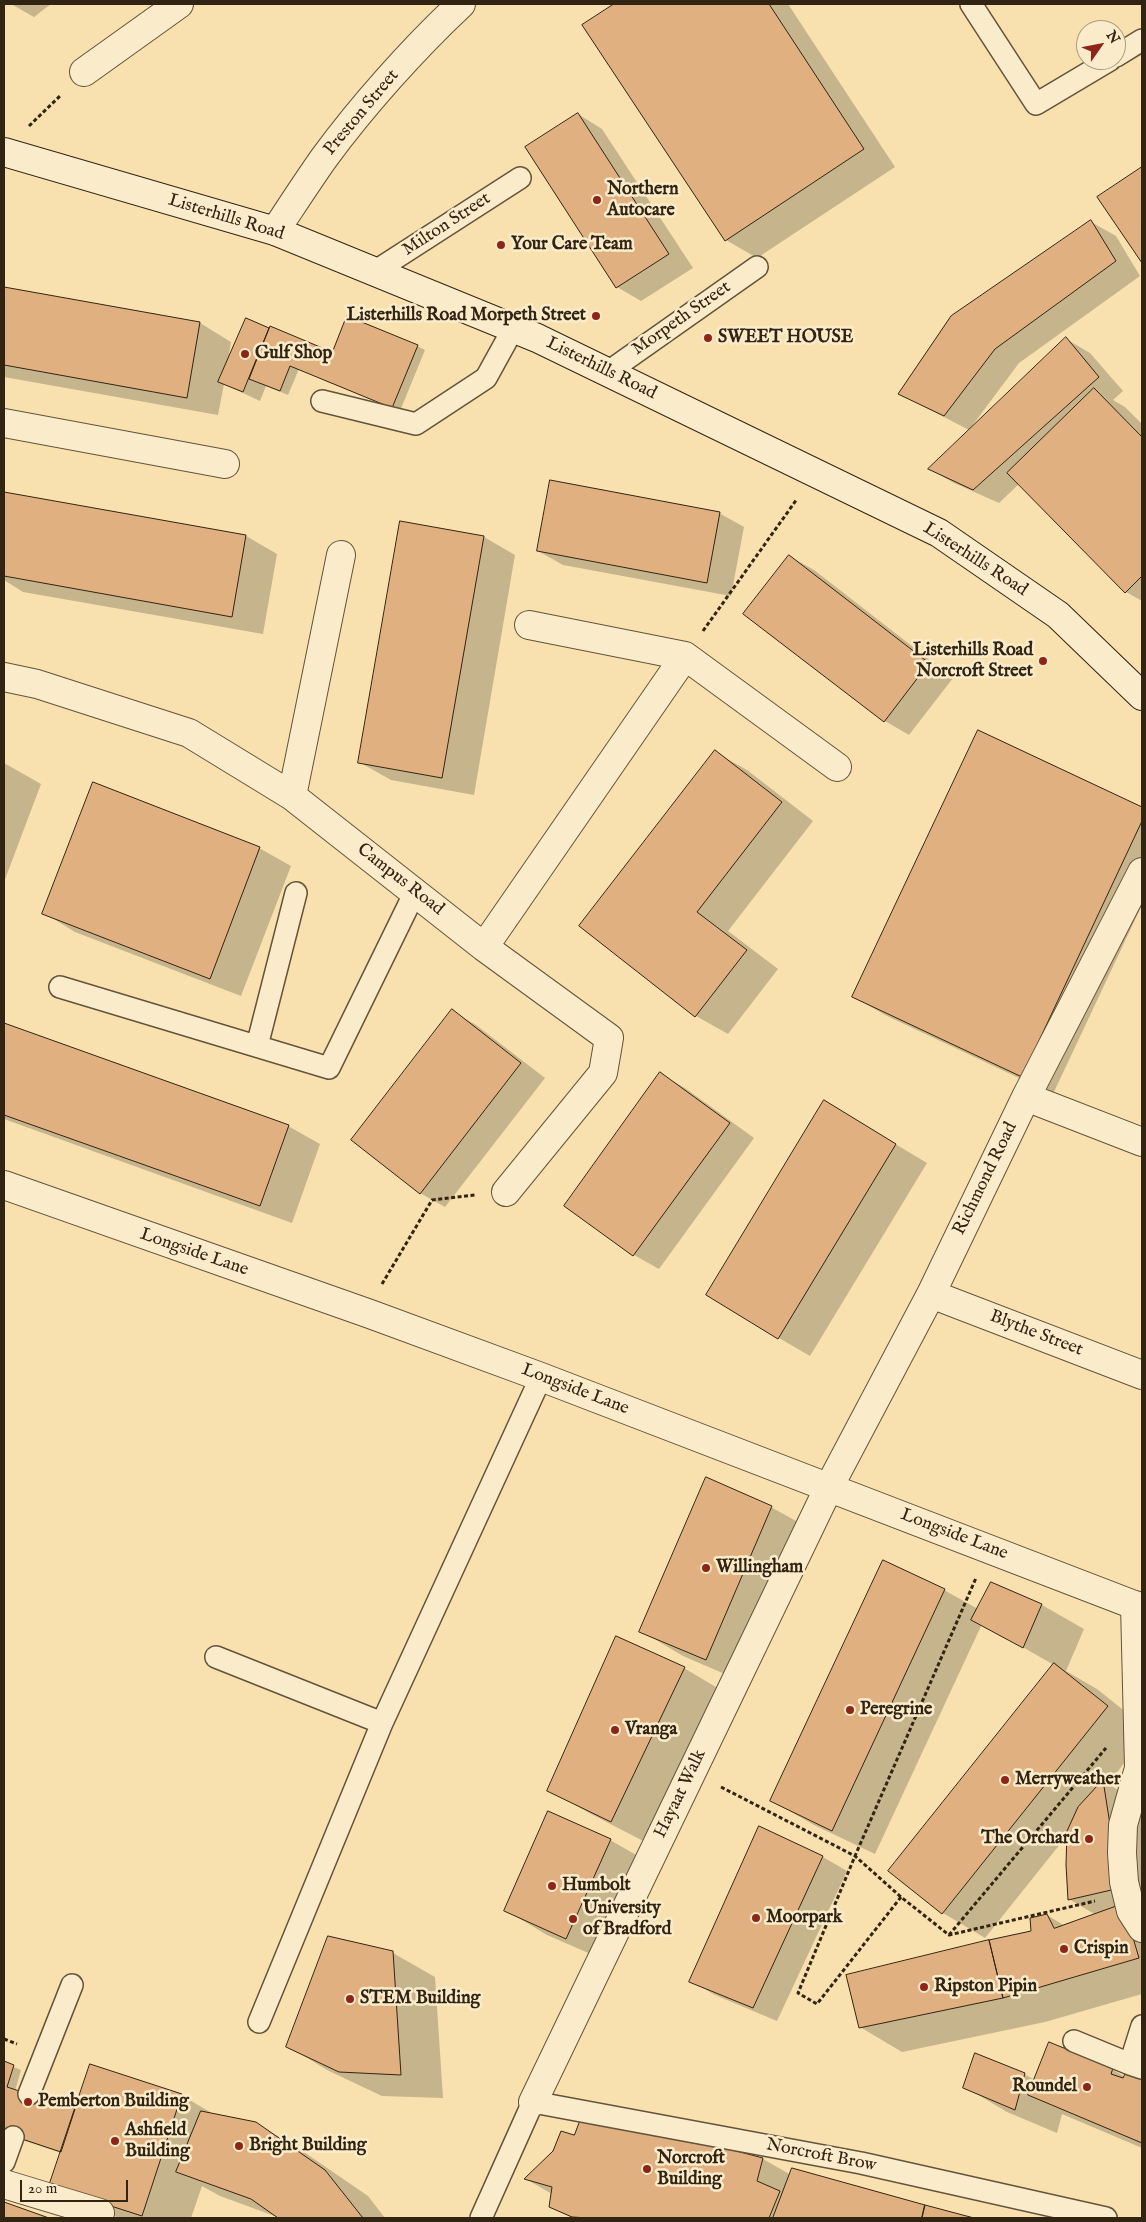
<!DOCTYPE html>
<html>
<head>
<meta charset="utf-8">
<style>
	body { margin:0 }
	#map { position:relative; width:1146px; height:2222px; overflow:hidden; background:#f8e1af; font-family:"IM FELL English",serif }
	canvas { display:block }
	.frame { position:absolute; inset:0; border:5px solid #322413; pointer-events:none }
	.north { position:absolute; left:1076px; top:20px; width:50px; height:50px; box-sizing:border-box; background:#faeccb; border:1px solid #aa9c81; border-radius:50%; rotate:57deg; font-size:14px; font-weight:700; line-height:20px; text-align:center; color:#322413 }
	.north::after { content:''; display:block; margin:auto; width:18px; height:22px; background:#8f2418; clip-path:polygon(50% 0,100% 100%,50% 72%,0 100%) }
	.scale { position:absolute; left:20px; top:2180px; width:108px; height:22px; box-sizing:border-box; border:2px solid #322413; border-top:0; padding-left:6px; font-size:15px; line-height:18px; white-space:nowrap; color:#322413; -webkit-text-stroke:4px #faeccb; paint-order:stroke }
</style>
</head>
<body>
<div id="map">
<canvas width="1146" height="2222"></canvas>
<div class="frame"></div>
<div class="north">N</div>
<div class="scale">20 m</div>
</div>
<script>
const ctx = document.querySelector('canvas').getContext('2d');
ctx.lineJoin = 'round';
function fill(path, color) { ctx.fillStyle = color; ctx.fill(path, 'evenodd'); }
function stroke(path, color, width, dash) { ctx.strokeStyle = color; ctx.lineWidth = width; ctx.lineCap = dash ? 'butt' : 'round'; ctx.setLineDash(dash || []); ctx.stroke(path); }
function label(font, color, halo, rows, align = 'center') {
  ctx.font = font + ' "IM FELL English",serif'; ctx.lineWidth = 5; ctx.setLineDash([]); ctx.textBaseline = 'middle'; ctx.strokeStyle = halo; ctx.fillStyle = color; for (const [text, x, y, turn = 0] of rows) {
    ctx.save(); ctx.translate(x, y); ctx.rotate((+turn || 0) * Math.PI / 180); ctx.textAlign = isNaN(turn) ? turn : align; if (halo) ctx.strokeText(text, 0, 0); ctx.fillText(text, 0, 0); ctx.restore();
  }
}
fill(new Path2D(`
	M11,4H51L34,17Z
	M616,4H788L895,167L757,258L726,240L584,25Z
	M578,114L602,129L693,268L641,301L617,287Z
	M1142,168V261L1099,197Z
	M1091,222L1116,236L1140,276L1019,363L969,430L900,394Z
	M4,288L200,323L231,342L228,361L246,320L333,353L417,346L425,350L400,411L299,369L288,395L266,386L260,401L224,384L218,415L4,377Z
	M1066,339L1090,353L1123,391L1113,400L1125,407L1142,424V601L1126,592L1019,484L999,503L954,483L930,469Z
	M5,494L246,536L277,554L263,634L23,592L4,580Z
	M719,513L744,527L731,596L563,565L538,551Z
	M484,537L515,555L474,795L391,780L359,762Z
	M789,556L814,570L953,678L909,735L885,721Z
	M979,731L1142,808V905L1053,1094L885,1015L854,997Z
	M715,752L747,770L813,821L728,931L778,969L728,1034L696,1016L580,926Z
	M4,763L41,784L4,882Z
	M259,848L291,866L241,996L75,932L44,913Z
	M452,1011L476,1025L545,1078L445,1207L420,1193Z
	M5,1025L288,1126L320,1144L292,1223L4,1119Z
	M660,1074L685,1088L754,1138L659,1269L634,1255L565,1206Z
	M855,1120L927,1163L810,1356L779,1338Z
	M771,1507L814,1531L748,1684L683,1656L641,1631Z
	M991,1583L1042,1605L1084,1629L1066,1671L1097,1689L1142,1725V1740L1108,1784L1142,1804V1994L1045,2022L902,2052L860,2027L1033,1931L1047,1915L1065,1926L1096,1915L1069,1899V1833L985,1938L943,1913L890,1871L1054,1665L982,1624L875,1854L814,1825L772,1801L944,1590L978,1609Z
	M684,1668L726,1693L653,1846L591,1814L549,1790Z
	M759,1828L823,1857L847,1871L777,2021L715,1995L691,1981Z
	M610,1840L652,1864L609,1962L547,1935L505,1910Z
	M393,1953L435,1977L443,2098L382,2096L329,2071L287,2046Z
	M1050,2044L1113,2070L1125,2077L1142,2069V2148L1062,2114L1057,2133L1007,2112L965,2087L1024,2074L1035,2080Z
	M4,2063L21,2070L15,2091L74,2110L181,2095L215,2115L255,2123L298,2148L368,2196L385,2218H280L220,2196L202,2186L191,2218H120L93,2209L61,2153L4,2134Z
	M585,2113L763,2159L791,2175L793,2170L971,2218H572L550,2206L552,2194L526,2179L575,2137Z
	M4,2204L45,2218H4Z`), '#0003');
const building = new Path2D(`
	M614,4H769L864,149L725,241L582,25Z
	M578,113L669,254L616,288L525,147Z
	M1142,167V263L1097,197Z
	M1091,220L1116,261L995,349L944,416L898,394L951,316Z
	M4,287L200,322L187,398L4,365Z
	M347,316L418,345L392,408L290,366L280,391L249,379L270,326L332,352Z
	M246,318L269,328L243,392L218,382Z
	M1066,337L1099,377L973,490L928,469Z
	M1094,388L1142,437V576L1125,593L1007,473Z
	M550,480L720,512L707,583L537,551Z
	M4,492L246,535L232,617L4,576Z
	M400,521L484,536L442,778L358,763Z
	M789,555L929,663L884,722L743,614Z
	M978,730L1142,807V821L1022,1077L852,997Z
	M715,750L782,802L697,912L747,950L695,1017L579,926Z
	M93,782L260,847L210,979L42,914Z
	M452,1009L521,1063L420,1194L351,1140Z
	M4,1023L289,1125L260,1206L4,1115Z
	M660,1072L730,1123L633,1256L564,1206Z
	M824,1100L896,1144L778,1339L706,1295Z
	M706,1477L772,1506L706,1660L639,1632Z
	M883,1560L945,1589L832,1831L770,1801Z
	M991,1582L1042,1604L1023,1648L971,1620Z
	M616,1636L685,1667L611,1822L547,1791Z
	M1054,1663L1108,1706L942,1914L888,1871Z
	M1103,1780L1120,1888L1068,1900L1066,1865L1067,1831L1078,1807Z
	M548,1811L611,1839L566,1939L504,1911Z
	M759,1826L823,1856L753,2008L689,1982Z
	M1123,1904L1139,1958L1003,1998L989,1940L1031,1931L1030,1918L1047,1914L1054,1928Z
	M328,1936L393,1951L401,2075L339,2072L286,2047Z
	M989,1940L1003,1998L859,2028L846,1975Z
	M1049,2042L1113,2068L1111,2074L1123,2078L1130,2064L1142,2068V2143L1028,2095Z
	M975,2053L1025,2073L1015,2110L963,2088Z
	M4,2061L14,2065L7,2087L75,2109L61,2152L4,2133Z
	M90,2064L182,2094L142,2216L49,2186Z
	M201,2111L256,2122L325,2170L363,2218H278L251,2199L176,2172Z
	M584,2111L763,2158L757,2181L780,2191L769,2218H589L572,2217L549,2207L552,2187L524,2179L553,2151L561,2131L574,2135Z
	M792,2168L925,2205L922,2218H773Z
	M4,2202L49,2218H4Z
	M925,2205L974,2218H922Z`);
fill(building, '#e1b080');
stroke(building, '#322413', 1);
const lane = new Path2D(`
	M971,4L1036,104L1110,60
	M1116,56L1142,40
	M374,272L520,178
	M608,372L757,267
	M322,401L416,424L486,378L513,329
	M60,987L329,1068L415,892
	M257,1046L296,893
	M216,1657L382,1723
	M259,2022L382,1723L541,1377
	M1142,2026L1130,2064L1142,2068
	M1074,2041L1130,2064
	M29,2094L72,1985
	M4,2162L13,2137
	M481,2218L533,2102L861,2163L1106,2218`);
const street = new Path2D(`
	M84,72L179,4
	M275,231C291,207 307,182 324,158C362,106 414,48 461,4
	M4,423L225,464
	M685,656L837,767
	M4,677L37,684L189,733L292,796L484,947L609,1038L603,1073L506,1192
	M292,796L341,555
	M484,947L685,656L529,625
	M1026,1097L1142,1142
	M4,1185L370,1314L541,1377L1142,1608
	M931,1294L1142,1375
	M1135,1605L1139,1768L1123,1825L1122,1853L1124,1882L1131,1911L1142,1928
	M533,2102L829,1487L931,1294L1026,1097L1142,872
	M4,2184L100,2213`);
const secondary = new Path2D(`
	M4,152L275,231L537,338L939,533L1058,615L1142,696`);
stroke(lane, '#64533a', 24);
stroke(street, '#64533a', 30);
stroke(secondary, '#322413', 30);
stroke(new Path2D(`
	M29,126L61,95
	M703,631L797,499
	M382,1284L432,1200L475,1195
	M721,1787L855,1856L901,1897L949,1935L1095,1901
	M901,1897L817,2004L798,1993L855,1856L976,1578
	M949,1935L1106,1748
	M4,2039L17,2044`), '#322413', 3, [4, 2.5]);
stroke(lane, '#faeccb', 21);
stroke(street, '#faeccb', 28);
stroke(secondary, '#faeccb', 28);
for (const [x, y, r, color] of [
	[597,200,5,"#8f2418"],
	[501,245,5,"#8f2418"],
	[596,316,5,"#8f2418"],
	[708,338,5,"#8f2418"],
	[245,354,5,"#8f2418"],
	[1043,661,5,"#8f2418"],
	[706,1568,5,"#8f2418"],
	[850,1710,5,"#8f2418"],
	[615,1730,5,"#8f2418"],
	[1005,1780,5,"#8f2418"],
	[1089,1839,5,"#8f2418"],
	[552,1886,5,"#8f2418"],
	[756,1918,5,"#8f2418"],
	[573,1919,5,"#8f2418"],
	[1064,1949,5,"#8f2418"],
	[924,1987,5,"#8f2418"],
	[350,1999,5,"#8f2418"],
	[1087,2087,5,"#8f2418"],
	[28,2102,5,"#8f2418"],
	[115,2141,5,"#8f2418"],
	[239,2146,5,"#8f2418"],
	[647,2169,5,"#8f2418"]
]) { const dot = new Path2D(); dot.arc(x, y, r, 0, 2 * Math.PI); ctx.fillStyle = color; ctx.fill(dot); stroke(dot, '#faeccb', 2); }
label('18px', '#322413', '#faeccb', [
	["Preston Street",362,113,-50],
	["Listerhills Road",226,218,17],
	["Milton Street",447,225,-33],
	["Morpeth Street",682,319,-35],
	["Listerhills Road",601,369,26],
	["Listerhills Road",975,560,33],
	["Campus Road",400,880,38],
	["Richmond Road",986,1179,-64],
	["Longside Lane",194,1253,19],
	["Blythe Street",1036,1334,21],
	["Longside Lane",575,1390,21],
	["Longside Lane",954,1535,21],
	["Hayaat Walk",681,1794,-64],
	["Norcroft Brow",821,2156,11]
]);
label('bold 18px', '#322413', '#faeccb', [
	["Northern",607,190],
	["Autocare",607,211],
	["Your Care Team",511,245],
	["Listerhills Road Morpeth Street",586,316,"right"],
	["SWEET HOUSE",718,338],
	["Gulf Shop",255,354],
	["Listerhills Road",1033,651,"right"],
	["Norcroft Street",1033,672,"right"],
	["Willingham",716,1568],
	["Peregrine",860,1710],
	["Vranga",625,1730],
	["Merryweather",1015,1780],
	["The Orchard",1079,1839,"right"],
	["Humbolt",562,1886],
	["University",583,1909],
	["of Bradford",583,1930],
	["Moorpark",766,1918],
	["Crispin",1074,1949],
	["Ripston Pipin",934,1987],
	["STEM Building",360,1999],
	["Roundel",1077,2087,"right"],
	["Pemberton Building",38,2102],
	["Ashfield",125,2131],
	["Building",125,2152],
	["Bright Building",249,2146],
	["Norcroft",657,2159],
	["Building",657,2180]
], 'left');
</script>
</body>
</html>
